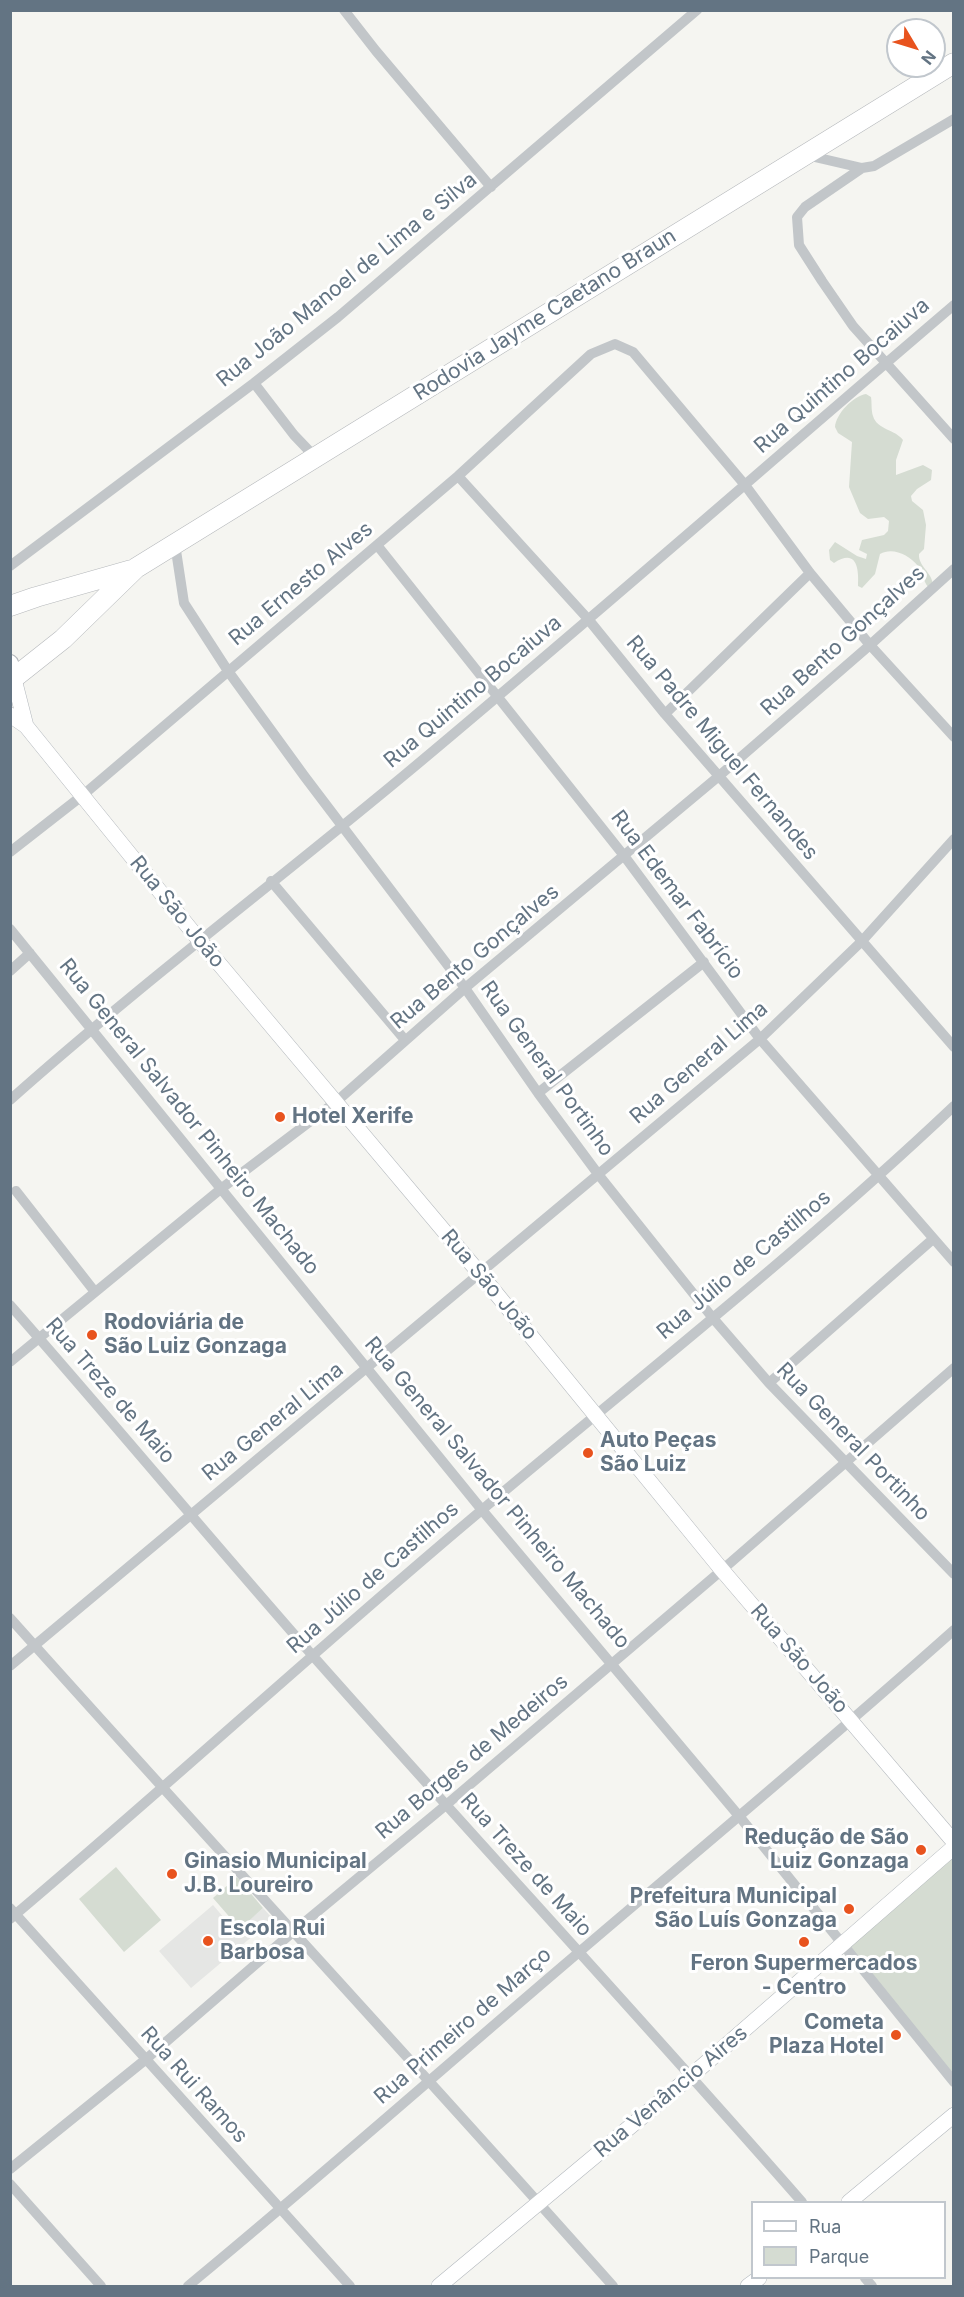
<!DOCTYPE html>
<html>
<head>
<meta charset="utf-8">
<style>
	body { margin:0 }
	#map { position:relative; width:964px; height:2297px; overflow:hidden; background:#f5f5f1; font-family:Inter,sans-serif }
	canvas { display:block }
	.frame { position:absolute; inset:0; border:12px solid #637483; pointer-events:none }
	.legend { position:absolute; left:751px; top:2201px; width:195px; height:78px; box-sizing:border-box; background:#fff; border:2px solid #c1c7cd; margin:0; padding:8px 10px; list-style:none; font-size:18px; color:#637483 }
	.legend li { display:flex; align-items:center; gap:12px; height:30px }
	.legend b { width:30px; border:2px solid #c1c7cd }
	.north { position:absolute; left:886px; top:18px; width:60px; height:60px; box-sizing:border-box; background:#fff; border:2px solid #c1c7cd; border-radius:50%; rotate:128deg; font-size:16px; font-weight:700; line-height:24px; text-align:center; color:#637483 }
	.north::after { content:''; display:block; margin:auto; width:21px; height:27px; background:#e8531e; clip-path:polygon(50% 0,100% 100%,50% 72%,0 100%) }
</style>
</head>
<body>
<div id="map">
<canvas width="964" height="2297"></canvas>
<div class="frame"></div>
<ul class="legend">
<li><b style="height:8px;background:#fff"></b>Rua</li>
<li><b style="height:16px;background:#d5dcd2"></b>Parque</li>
</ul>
<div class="north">N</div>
</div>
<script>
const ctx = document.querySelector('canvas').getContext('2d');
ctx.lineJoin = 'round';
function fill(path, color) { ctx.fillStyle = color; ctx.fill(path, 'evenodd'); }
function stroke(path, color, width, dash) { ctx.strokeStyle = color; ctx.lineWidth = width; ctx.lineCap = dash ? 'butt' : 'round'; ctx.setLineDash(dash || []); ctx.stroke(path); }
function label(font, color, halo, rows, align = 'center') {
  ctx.font = font + ' Inter,sans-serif'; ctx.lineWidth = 6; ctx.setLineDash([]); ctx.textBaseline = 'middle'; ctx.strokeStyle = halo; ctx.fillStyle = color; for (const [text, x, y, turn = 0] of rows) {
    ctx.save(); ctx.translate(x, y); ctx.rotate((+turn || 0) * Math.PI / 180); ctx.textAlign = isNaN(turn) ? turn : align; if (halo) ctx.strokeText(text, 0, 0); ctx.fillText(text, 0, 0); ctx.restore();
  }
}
fill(new Path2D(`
	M213,1905L236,1932L263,1908L273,1919L191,1988L159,1951Z`), '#e5e6e4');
fill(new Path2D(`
	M866,394L871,397C872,403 871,410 873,416C877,430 895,429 903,440L896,460V475L923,465L932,470L931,480L917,489L911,496L912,501L923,510L926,525L924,549L919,554C918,566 932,572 933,585L928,587C923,581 923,572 918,566C909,555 893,547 880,554L875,574L862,588L858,586C859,569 857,548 834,563L830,560L829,550L835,542L857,556L866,559L867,554L859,550L862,540L884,535L888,531L889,521L884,517L868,519L860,513L849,487L852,442L838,433L835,427C836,414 853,396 866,394Z
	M953,1852V2075L847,1943Z
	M116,1867L161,1920L124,1952L79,1899Z
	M237,1877L263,1908L240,1929L213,1898Z`), '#d5dcd2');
const secondary = new Path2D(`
	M14,679L26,726
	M10,715L26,726L200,941L481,1275L722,1570L954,1842
	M849,2202L954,2115
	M439,2286L691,2076L954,1847
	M748,2286L759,2278`);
const primary = new Path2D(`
	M10,663L14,679`);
const highway = new Path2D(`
	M10,606L36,597L131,570
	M10,681L63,639L136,568L954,63`);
stroke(secondary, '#b4b9be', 16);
stroke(primary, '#b5b9bd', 18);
stroke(highway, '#b5b8bb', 21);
stroke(new Path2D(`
	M344,10L376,51L491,187
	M806,155L862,168L874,166L954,119
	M862,168L805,207L797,217L799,245L822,281L853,326L954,439
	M254,383L294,435L315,457
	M458,476L588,619L665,714L954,1047
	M175,544L184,603L228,671L305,777L465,988L538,1093L598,1174L712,1317L769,1383L954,1574
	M377,545L625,857L760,1039L954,1262
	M10,566L254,383L338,317L697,10
	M665,714L810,573
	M10,852L83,795L458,476L591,354L615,344L633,352L745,485L810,573L870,645L954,737
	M271,881L405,1040
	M10,929L482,1510L739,1816L954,2082
	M10,971L30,953
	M538,1093L704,962
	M10,1100C137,987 272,885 402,777C588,622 770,462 954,305
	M16,1191L95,1292
	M10,1305C112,1421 211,1540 313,1656C475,1839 641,2018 802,2202
	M10,1362L222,1188L337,1101L465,988L719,776L870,645L954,569
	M769,1383L933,1239
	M10,1618C210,1842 414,2062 613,2286
	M10,1666L760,1039L862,941L954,839
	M10,1908L350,2286
	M10,1919C170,1784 323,1643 483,1509C641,1376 804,1248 954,1106
	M10,2169L145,2060L294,1931L446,1805L722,1570L954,1368
	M10,2184L101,2286
	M865,2278L872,2286
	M188,2286C313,2183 434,2076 558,1970C690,1857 824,1746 954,1630`), '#c2c6c9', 10);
stroke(secondary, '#fff', 15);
stroke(primary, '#fff', 16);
stroke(highway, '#fff', 20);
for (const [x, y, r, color] of [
	[280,1117,6,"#e8531e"],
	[92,1335,6,"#e8531e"],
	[588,1453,6,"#e8531e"],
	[921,1850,6,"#e8531e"],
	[172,1874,6,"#e8531e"],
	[849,1909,6,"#e8531e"],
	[208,1941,6,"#e8531e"],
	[804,1942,6,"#e8531e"],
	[896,2035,6,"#e8531e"]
]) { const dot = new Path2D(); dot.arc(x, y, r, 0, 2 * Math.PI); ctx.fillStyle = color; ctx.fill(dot); stroke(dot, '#fff', 2); }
label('21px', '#637483', '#fff', [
	["Rua João Manoel de Lima e Silva",347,280,-39],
	["Rodovia Jayme Caetano Braun",545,315,-32],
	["Rua Quintino Bocaiuva",842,376,-41],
	["Rua Ernesto Alves",301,584,-40],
	["Rua Bento Gonçalves",843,641,-42],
	["Rua Quintino Bocaiuva",473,692,-40],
	["Rua Padre Miguel Fernandes",722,748,50],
	["Rua Edemar Fabrício",677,895,53],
	["Rua São João",177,912,51],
	["Rua Bento Gonçalves",475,957,-40],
	["Rua General Lima",699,1063,-41],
	["Rua General Portinho",547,1069,54],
	["Rua General Salvador Pinheiro Machado",189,1117,51],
	["Rua Júlio de Castilhos",744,1265,-40],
	["Rua São João",489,1285,50],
	["Rua Treze de Maio",110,1391,49],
	["Rua General Lima",273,1422,-39],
	["Rua General Portinho",853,1442,46],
	["Rua General Salvador Pinheiro Machado",497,1493,50],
	["Rua Júlio de Castilhos",373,1578,-41],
	["Rua São João",799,1659,49],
	["Rua Borges de Medeiros",472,1757,-40],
	["Rua Treze de Maio",526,1865,48],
	["Rua Primeiro de Março",463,2026,-41],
	["Rua Rui Ramos",194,2085,48],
	["Rua Venâncio Aires",671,2092,-40]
]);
label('bold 21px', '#637483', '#fff', [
	["Hotel Xerife",292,1117],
	["Rodoviária de",104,1323],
	["São Luiz Gonzaga",104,1347],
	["Auto Peças",600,1441],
	["São Luiz",600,1465],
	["Redução de São",909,1838,"right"],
	["Luiz Gonzaga",909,1862,"right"],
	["Ginasio Municipal",184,1862],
	["J.B. Loureiro",184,1886],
	["Prefeitura Municipal",837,1897,"right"],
	["São Luís Gonzaga",837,1921,"right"],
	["Escola Rui",220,1929],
	["Barbosa",220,1953],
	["Feron Supermercados",804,1964,"center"],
	["- Centro",804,1988,"center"],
	["Cometa",884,2023,"right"],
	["Plaza Hotel",884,2047,"right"]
], 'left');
</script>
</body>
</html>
